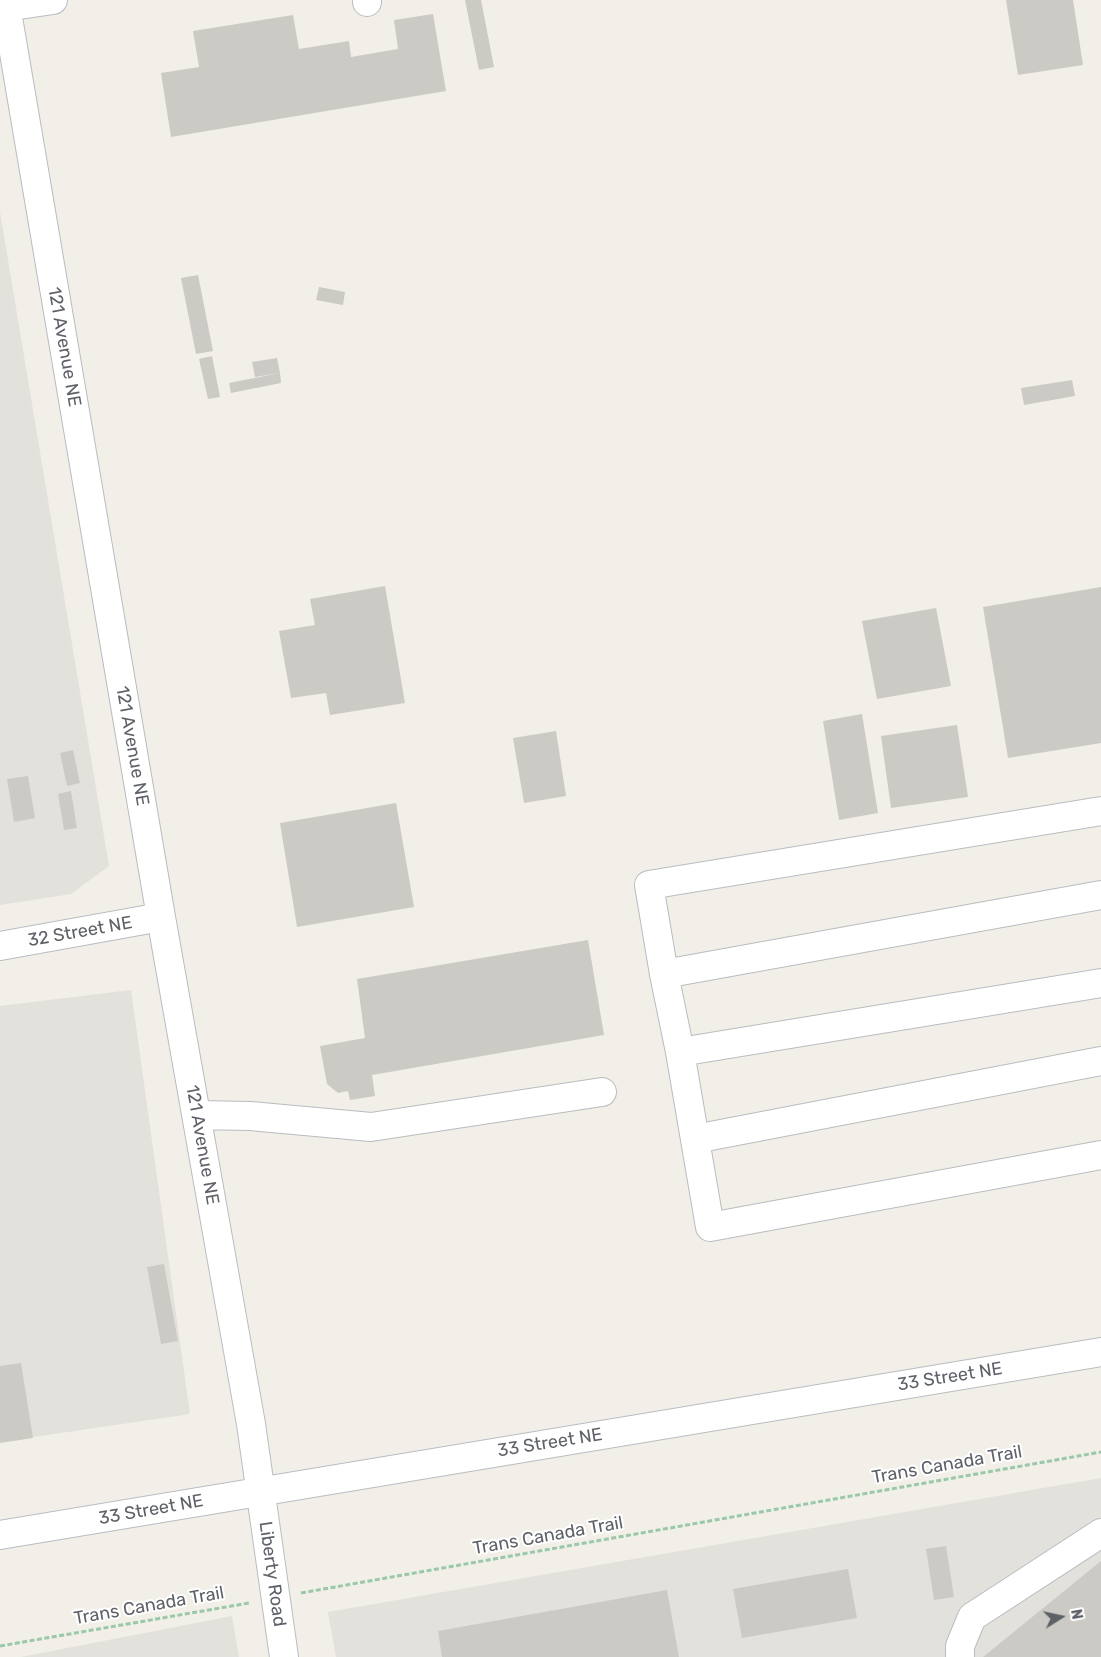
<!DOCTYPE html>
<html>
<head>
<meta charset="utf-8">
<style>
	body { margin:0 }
	#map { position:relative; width:1101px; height:1657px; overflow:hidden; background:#f1efe7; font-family:Rubik,sans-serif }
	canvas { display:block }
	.north { position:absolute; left:1036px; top:1592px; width:50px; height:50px; -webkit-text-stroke:4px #fff; paint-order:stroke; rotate:80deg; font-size:14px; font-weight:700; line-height:20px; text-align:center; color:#5e6268 }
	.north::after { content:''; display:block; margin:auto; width:18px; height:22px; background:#5e6268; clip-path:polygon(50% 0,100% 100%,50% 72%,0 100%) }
</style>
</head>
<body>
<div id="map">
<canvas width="1101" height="1657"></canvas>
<div class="north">N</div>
</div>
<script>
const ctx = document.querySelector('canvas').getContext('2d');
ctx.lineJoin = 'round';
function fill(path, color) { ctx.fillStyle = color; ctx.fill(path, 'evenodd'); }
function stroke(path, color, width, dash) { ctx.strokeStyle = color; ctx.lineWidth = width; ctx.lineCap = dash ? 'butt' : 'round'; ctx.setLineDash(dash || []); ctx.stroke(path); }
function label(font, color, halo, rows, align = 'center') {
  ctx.font = font + ' Rubik,sans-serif'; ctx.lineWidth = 4; ctx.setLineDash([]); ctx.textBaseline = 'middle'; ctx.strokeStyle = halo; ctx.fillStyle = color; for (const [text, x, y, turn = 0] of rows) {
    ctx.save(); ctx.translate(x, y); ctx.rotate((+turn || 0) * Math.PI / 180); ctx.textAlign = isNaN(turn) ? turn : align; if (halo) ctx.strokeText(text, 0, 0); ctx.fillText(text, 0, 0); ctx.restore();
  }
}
fill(new Path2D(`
	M0,212L109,866L71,894L0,905Z
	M131,990L190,1414L0,1442V1006Z
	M1101,1478V1657H336L328,1612Z
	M232,1616L239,1657H21Z`), '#e2e1db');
fill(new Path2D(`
	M465,0H481L494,67L479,70Z
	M1006,0H1073L1083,65L1018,75Z
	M433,14L446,91L171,137L161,73L199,67L193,31L293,15L299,49L349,41L351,57L398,49L394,20Z
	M198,275L213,351L196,354L181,278Z
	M319,287L345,292L343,305L316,300Z
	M212,356L220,397L208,399L199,359Z
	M277,358L280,373L255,377L252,362Z
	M280,373L281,383L231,393L229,383Z
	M1072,380L1075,396L1024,405L1021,388Z
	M385,586L405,703L330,715L326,693L291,698L279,631L315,625L310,599Z
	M1101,587V743L1008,758L983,607Z
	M936,608L951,686L877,699L862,621Z
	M862,714L878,813L839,820L823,721Z
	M957,725L968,797L891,808L881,736Z
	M556,731L566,796L524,803L513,738Z
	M73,750L80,783L67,786L60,753Z
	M28,776L35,818L14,822L7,779Z
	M71,791L77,828L64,830L58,794Z
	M396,803L414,907L297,927L280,823Z
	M588,940L604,1035L372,1075L375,1096L350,1100L348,1091L338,1093L327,1084L320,1046L365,1038L357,979Z
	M164,1264L178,1341L161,1344L147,1267Z
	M21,1363L33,1438L0,1443V1366Z
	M946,1546L954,1597L934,1600L926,1549Z
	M1101,1561V1657H983Z
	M848,1569L857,1618L742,1638L733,1589Z
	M667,1590L679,1657H442L438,1631Z`), '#cccac4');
const minor = new Path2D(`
	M5,0L161,917L251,1424L284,1657
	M367,0V2
	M6,7L53,0
	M1101,811L649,885L664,974L1101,895
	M0,946L161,917
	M664,974L680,1052
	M1101,983L680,1052L710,1227L1101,1155
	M197,1115L250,1116L371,1127L602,1092
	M695,1139L1101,1061
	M0,1535L1101,1352
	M960,1657V1646L972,1617L1101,1533`);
stroke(minor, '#b9bcc1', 30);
stroke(new Path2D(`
	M301,1593L1101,1452
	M0,1646L249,1603`), '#9ac8aa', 3, [5, 2.5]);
stroke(minor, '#fff', 28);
label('18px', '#5e6268', '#fff', [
	["121 Avenue NE",64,347,80],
	["121 Avenue NE",132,746,80],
	["32 Street NE",80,932,-10],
	["121 Avenue NE",202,1145,80],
	["33 Street NE",950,1377,-9],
	["33 Street NE",550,1443,-9],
	["Trans Canada Trail",947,1465,-10],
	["33 Street NE",151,1510,-10],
	["Trans Canada Trail",548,1536,-10],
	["Liberty Road",272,1574,82],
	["Trans Canada Trail",149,1606,-10]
]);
</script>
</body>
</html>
